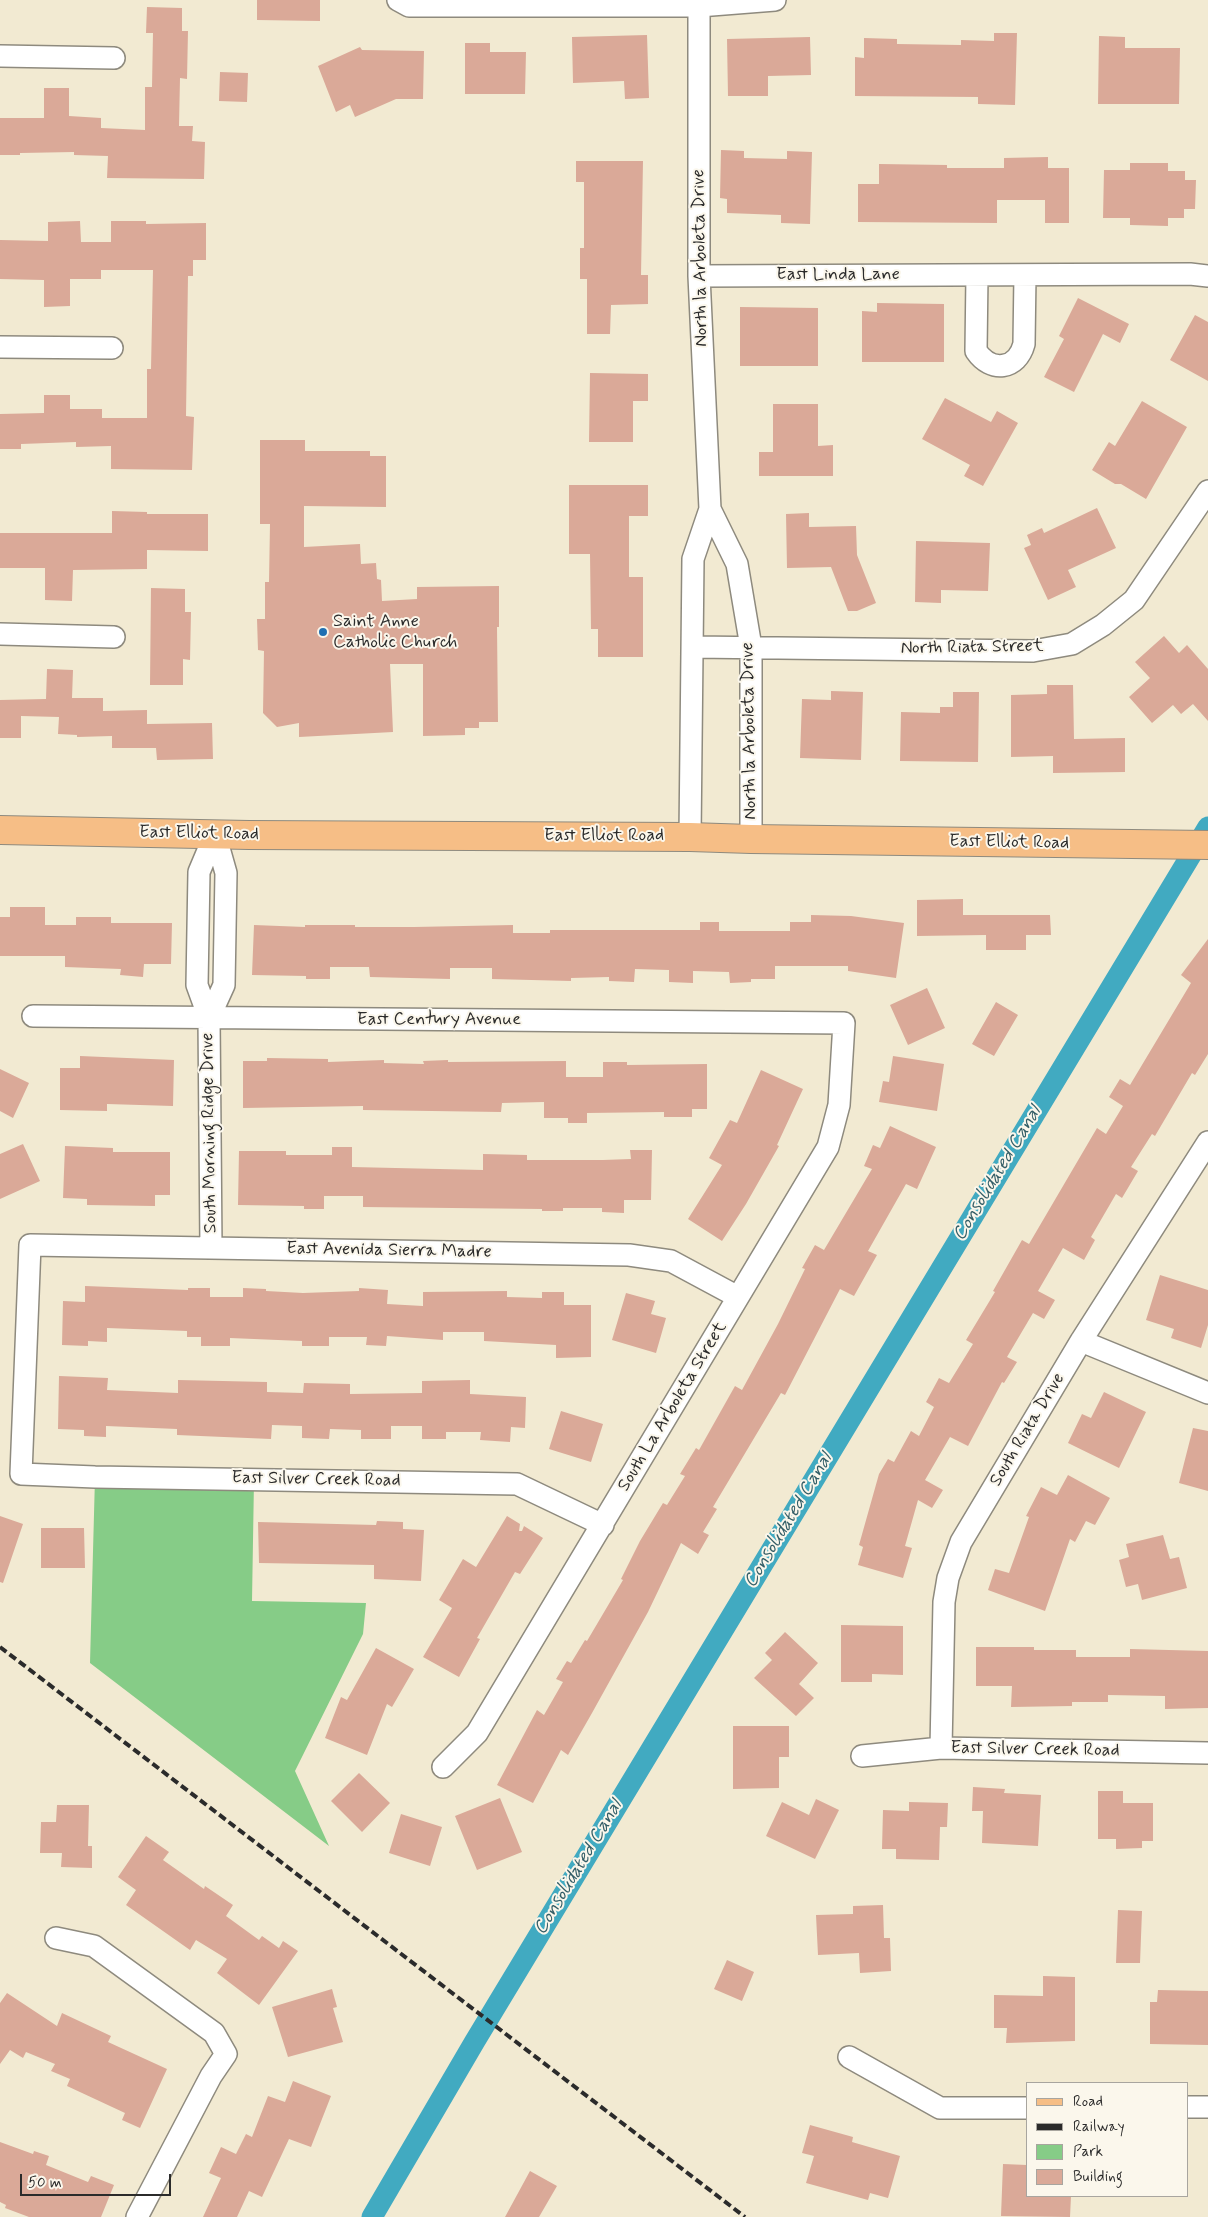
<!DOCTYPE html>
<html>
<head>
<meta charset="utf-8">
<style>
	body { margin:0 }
	#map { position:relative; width:1208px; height:2217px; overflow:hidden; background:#f2ead2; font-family:Mynerve,sans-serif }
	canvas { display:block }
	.legend { position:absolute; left:1026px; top:2082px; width:162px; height:115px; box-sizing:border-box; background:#fbf7ec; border:1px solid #a8a59f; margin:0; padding:6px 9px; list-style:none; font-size:15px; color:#2b2b2b }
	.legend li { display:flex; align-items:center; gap:10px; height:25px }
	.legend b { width:25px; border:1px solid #a8a59f }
	.scale { position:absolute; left:20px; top:2174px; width:151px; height:22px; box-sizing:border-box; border:2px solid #2b2b2b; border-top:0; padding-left:6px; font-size:15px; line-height:18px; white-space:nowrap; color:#2b2b2b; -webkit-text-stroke:4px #fbf7ec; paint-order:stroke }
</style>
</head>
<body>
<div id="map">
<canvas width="1208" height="2217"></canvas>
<ul class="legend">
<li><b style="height:6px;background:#f6be86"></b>Road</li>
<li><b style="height:6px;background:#2b2b2b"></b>Railway</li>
<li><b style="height:14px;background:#86cc87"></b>Park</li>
<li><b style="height:14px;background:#daa998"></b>Building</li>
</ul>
<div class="scale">50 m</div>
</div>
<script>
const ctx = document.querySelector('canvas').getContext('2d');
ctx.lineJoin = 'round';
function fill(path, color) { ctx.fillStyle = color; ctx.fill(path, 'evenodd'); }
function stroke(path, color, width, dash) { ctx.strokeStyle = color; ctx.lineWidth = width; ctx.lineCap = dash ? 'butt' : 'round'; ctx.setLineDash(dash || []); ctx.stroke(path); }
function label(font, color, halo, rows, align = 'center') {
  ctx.font = font + ' Mynerve,sans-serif'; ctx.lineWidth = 4; ctx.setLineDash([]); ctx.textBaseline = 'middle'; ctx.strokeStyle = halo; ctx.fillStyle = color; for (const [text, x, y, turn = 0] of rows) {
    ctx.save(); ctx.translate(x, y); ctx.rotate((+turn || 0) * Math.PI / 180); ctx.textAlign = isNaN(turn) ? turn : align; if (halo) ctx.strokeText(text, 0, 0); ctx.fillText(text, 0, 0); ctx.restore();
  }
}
fill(new Path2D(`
	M95,1477L254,1480L252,1601L366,1603L363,1634L295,1771L329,1846L90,1663Z`), '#86cc87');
stroke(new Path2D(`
	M372,2217L475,2041L1208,827`), '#41aac1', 21);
fill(new Path2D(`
	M257,0H320V21L257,20Z
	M147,7L182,8V31H188L187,79L180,78L179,126H193L192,141L205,142L204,179L107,178L108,156L74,155V152L20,153V155H0V118H44V88H69V116L101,118V128L145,130V87H152L153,33H146Z
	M994,33H1017L1015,105L978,104V97L855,96V57L864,58V38L897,39V44L961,45V40L994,41Z
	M647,35L649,98L625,99L624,81L573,83L572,37Z
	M1099,36L1125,37V48H1180L1179,104H1098Z
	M810,37L811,75L768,76V96H728L727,39Z
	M465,43H490V52H526L525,94H465Z
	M360,47L362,50L424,51L423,99H396L355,117L350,105L336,112L318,66Z
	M220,72L248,73L247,102L219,101Z
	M721,150L744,151V158L787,159V151L812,152L810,224L781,223V215L727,213V199L720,198Z
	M1048,157V168H1069V223H1045V200H997V223L858,222V184H879V164L947,165V168H1004V158Z
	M576,161H643L641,275H648V304L611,305L610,334H587V279H580V248H584V182H576Z
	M1130,163H1168V171H1185V180H1196L1195,209H1184V218H1168V226L1130,225V218H1103L1104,170H1130Z
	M80,221L81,242H111V221H146V224L206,223V260H193V276H188L186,416L194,417L192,470L111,469V446L76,447V442L21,444V449H0V414L44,413V395H70V409H102V418H147V369H151L153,270H101V279H70V306L44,307V280L0,279V240L48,241V222Z
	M1078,298L1129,324L1120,343L1103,334L1074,392L1044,377L1064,339L1059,336Z
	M877,303L944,304V362H862V311L877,312Z
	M740,307L818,308V366H740Z
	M1195,315L1208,322V381L1170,360Z
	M590,373L648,374V401H633V442H589Z
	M945,398L991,422L997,411L1018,423L983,486L964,476L970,465L922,439Z
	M1142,401L1187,427L1146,499L1121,484H1115L1092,470L1109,442L1115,446Z
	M773,404H818V446L833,445V476H759V452H773Z
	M260,440H305V451H370V456H386V507L304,506V547L360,544L361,564L376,563L377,579L381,580L382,601L417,599V587L499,586V627H497L498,722H479V728H465V735L423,736V664H390L393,732L299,737V723L277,727L263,713L264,651L258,650L257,619H265V582H269L270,524H260Z
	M569,485H648V516H629V577H643V657H598V629H591L590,554H569Z
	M1097,508L1116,548L1068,570L1076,587L1048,600L1024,548L1031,545L1027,535L1042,528L1044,533Z
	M112,511L147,512V514H208V551L147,550V569L73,570L72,601L45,600V568H0V533H112Z
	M809,513V527L856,526L857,555L876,603L857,611H848L831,567L787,568L786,514Z
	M916,541L990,543L988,591L941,590V603L915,602Z
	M151,588L185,589V612H191L190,660L183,659V685H150Z
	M1164,636L1179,653L1187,645L1208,669V721L1193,704L1181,714L1173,705L1152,723L1129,697L1150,678L1135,662Z
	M47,669L73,670L72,698H103V711L147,710V724L212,723L213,759L157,760L156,748H112V736L77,737V735L58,734L59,717L21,716V738H0V700L46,699Z
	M1047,685H1073L1074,739L1125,738V772L1053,773V756L1011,757V695L1047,694Z
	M831,691L863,692L861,760L800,758L802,699L831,700Z
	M953,692H979L978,762L900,761L901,712L940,713V707H953Z
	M963,899V915H1050L1051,935H1026V950H986V935L917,936V900Z
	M10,907H45V925H76V917H111V923H172L171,964H144L143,977L120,975L121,969L65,967V956H0V917H10Z
	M811,915L851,916L904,923L896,978L848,971V966H775V979H751V982L730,983L729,972L693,971V983L669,982V970L635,969L634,982L609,981V977L571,978V981L492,979V968H450V979L370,977L369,967H330V979H306V976L252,975L254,925L305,927V925H355V927H414L513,925V933H550V930H700V922H719V931H790V922H811Z
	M1208,939V1054L1195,1075L1192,1073L1155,1136L1152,1134L1131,1167L1138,1171L1122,1198L1116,1194L1091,1237L1095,1240L1084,1260L1063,1248L1038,1291L1055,1300L1044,1319L1033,1313L1007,1357L1017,1362L1004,1383L1002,1382L968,1446L950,1437L925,1480L943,1490L932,1508L918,1500L905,1546L912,1548L903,1578L858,1565L863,1547L859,1545L879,1474L888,1459L894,1462L911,1431L919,1436L934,1407L926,1402L939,1378L949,1383L973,1344L966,1340L995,1292L993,1291L1022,1240L1029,1244L1097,1128L1106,1134L1123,1106L1109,1097L1120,1079L1130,1085L1191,983L1181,975Z
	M927,988L945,1028L908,1045L890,1005Z
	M996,1002L1018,1015L994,1056L972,1044Z
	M80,1056L174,1060L173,1106L107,1104V1111L60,1110V1068H80Z
	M893,1056L944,1064L937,1111L879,1102L883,1081L889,1082Z
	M267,1058L328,1059V1062L384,1060V1063L424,1064L423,1061L448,1060V1062L566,1061V1077H603V1062H627V1065L707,1064V1109H692V1117H664V1112L587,1113V1123H568V1118H544V1102L502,1103L501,1112L363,1110V1106L243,1108V1061H267Z
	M0,1069L29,1083L13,1118L0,1111Z
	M761,1070L803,1089L777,1145L779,1146L746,1204L722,1241L688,1219L722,1165L709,1158L730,1120L737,1123Z
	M890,1126L936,1147L917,1189L906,1184L868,1251L877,1255L854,1296L840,1289L785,1395L781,1393L713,1507L717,1509L703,1532L709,1535L698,1554L681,1543L648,1612L592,1713L568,1755L561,1750L533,1803L497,1785L537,1710L544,1715L563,1682L556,1679L567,1661L571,1663L585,1640L587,1641L623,1580L621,1579L640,1541L663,1503L667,1505L685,1476L680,1474L696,1448L699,1450L735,1386L742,1390L778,1324L805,1269L802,1268L815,1245L824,1250L872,1169L864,1166L873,1145L880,1148Z
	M23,1144L40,1181L0,1199V1154Z
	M65,1146L113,1148V1152H170V1195H155V1206L87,1205V1199L63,1198Z
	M332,1147H352V1167L483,1170V1154L527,1155V1160H603L631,1159L630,1150H652L651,1200H624V1213L602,1212V1208H563V1211H542V1209L363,1207V1196H324V1209H304V1206L238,1205L239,1151H286V1155H332Z
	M1160,1275L1208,1290V1325L1201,1348L1171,1338L1174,1329L1146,1320Z
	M85,1286L188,1290V1288H210V1297H243V1288L266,1289V1291L303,1293L359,1291V1288L388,1290L387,1304L423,1306V1292L507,1291V1297L542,1298V1292H564V1305H591V1357L556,1358V1345L484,1341V1332H443V1340L387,1336L386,1346L366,1345L367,1337H329V1346H302V1341L230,1338V1346H201V1337H187V1331L107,1328V1342L88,1341V1346L62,1345L63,1301L85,1302Z
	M626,1293L655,1301L651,1314L666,1318L656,1353L612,1340Z
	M59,1376L108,1378L107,1390L178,1393V1380L267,1382V1392L303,1393L304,1383L350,1384V1394L422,1393V1381L470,1380V1394L526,1397L525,1428L511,1427L510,1442L480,1440L481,1432H446V1439H422V1426H391V1439H361V1430L330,1429L329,1439L302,1438V1426L272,1425L271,1439L177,1435V1429L106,1426V1437L84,1436V1430L58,1429Z
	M1104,1392L1146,1412L1119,1468L1068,1443L1082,1414L1091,1418Z
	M561,1411L603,1424L591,1462L549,1449Z
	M1193,1428L1208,1431V1491L1179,1483Z
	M1068,1475L1110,1498L1095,1525L1086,1521L1075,1542L1070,1539L1045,1611L988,1590L995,1569L1009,1573L1029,1517L1026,1516L1041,1487L1057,1495Z
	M0,1516L23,1524L3,1583L0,1582Z
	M507,1516L520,1524L519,1531H522L524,1526L543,1538L520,1574L515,1572L477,1638L480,1639L459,1677L423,1657L452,1608L439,1600L463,1559L476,1567Z
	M377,1521L403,1522V1529L424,1530L421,1581L374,1579V1565L259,1563L258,1522L376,1525Z
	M41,1528H84L85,1568H41Z
	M1163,1535L1170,1559L1179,1557L1187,1588L1142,1600L1138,1584L1126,1587L1119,1560L1129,1557L1126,1544Z
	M841,1625L903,1626V1675L872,1674V1682H841Z
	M785,1632L818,1663L799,1684L814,1698L796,1716L754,1678L772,1660L765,1653Z
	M976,1647H1034V1650H1076V1657H1130V1649L1208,1651V1708L1165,1709V1696L1108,1695V1702H1072V1706L1011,1707L1012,1686H976Z
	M376,1648L414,1669L392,1707L387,1704L367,1755L325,1738L341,1697L347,1700Z
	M733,1726H789V1757H779V1788L733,1789Z
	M359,1773L390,1803L362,1832L331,1801Z
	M973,1787L1005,1789L1004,1793L1041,1795L1038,1846L982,1843L983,1811H972Z
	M1098,1791H1123V1803H1153V1841H1142V1848L1116,1849V1839H1098Z
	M500,1798L522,1852L477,1870L455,1816Z
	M816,1799L839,1810L815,1859L766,1836L782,1802L809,1815Z
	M909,1802L948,1803L947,1827H940L939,1860L896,1859V1849H882L883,1810L909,1811Z
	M57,1805H89L88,1846H92V1868L61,1867L62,1853H40L41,1822H56Z
	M401,1814L442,1827L430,1866L389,1853Z
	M146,1836L169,1852L163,1860L204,1889L205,1886L233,1905L226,1916L259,1940L262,1936L279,1948L283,1941L298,1951L259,2005L217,1973L227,1959L196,1940L190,1950L126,1905L136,1890L118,1877Z
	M883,1905L884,1938H890L891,1971L860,1973L859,1953L818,1955L816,1915L853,1914V1906Z
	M1118,1910L1142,1911L1140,1963H1116Z
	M727,1960L754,1972L742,2001L714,1989Z
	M1043,1976L1075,1977V2041L1006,2043L1007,2028H994V1995L1043,1996Z
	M332,1989L337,2007L333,2008L343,2042L288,2057L272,2007Z
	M1158,1990L1208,1991V2045L1150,2044V2002H1157Z
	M7,1993L57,2026L62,2013L111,2036L108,2042L167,2069L140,2128L122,2120L125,2113L67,2086L70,2079L51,2071L55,2064L26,2052L23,2058L10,2050L0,2064V2003Z
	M293,2081L331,2096L311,2147L289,2139L262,2197L249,2191L237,2217H203L221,2178L209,2173L221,2147L236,2154L246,2134L252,2137L268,2096L285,2102Z
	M810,2125L853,2137L852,2142L900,2156L888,2198L870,2193L868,2200L806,2183L814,2156L802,2153Z
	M0,2142L33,2154L34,2151L49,2156L46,2165L88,2182L91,2176L114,2185L101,2217H29L5,2208L6,2205L0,2202Z
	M1003,2164L1027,2165V2196H1071L1070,2217L1001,2216Z
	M530,2171L557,2186L539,2217H505Z`), '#daa998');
const minor = new Path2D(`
	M398,0L409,6H699L775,0
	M699,6V276L710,509
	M0,56L114,58
	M977,275L976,351C991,373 1017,370 1024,344L1025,275
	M699,276L1190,274L1208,276
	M0,347L112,348
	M0,634L114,637
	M693,647L1033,651L1072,644L1103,625L1134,600L1208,491
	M690,837L693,559L710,509L737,564L751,647V839
	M33,1016L844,1023L839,1105L828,1147L477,1733L443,1767
	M209,1018L224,985L226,873L215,834
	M211,1248L209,1018L197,985L199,872L215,834
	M1081,1341L1208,1393
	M603,1525L517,1484L95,1477L21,1474L30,1245L629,1255L671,1261L738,1297
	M941,1748L944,1602L948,1578L961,1542L1081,1341L1208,1142
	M862,1756L941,1748L1208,1753
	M56,1938L94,1946L214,2033L226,2054L211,2076L137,2217
	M849,2057L940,2108H1027
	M1187,2107H1208`);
const major = new Path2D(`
	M0,830L249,835L690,837L751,839L1208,845`);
stroke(minor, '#8e8a7e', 24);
stroke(major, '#8e8a7e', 30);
stroke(minor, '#fff', 21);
stroke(major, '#f6be86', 28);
stroke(new Path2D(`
	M0,1647L745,2217`), '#2b2b2b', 4, [8, 4]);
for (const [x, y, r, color] of [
	[323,632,5,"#1f6fb2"]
]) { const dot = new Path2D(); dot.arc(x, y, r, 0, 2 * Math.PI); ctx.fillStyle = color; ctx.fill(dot); stroke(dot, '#fbf7ec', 2); }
label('18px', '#2b2b2b', '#fbf7ec', [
	["North la Arboleta Drive",701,258,-91],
	["East Linda Lane",838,275],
	["North Riata Street",972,648,-1],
	["North la Arboleta Drive",750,731,-91],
	["East Elliot Road",199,834,1],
	["East Elliot Road",604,836],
	["East Elliot Road",1009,843,1],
	["East Century Avenue",439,1020],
	["South Morning Ridge Drive",210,1133,-91],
	["East Avenida Sierra Madre",389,1251,1],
	["South La Arboleta Street",673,1407,-59],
	["South Riata Drive",1028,1430,-59],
	["East Silver Creek Road",316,1480,1],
	["East Silver Creek Road",1035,1750,1]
]);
label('18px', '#2b2b2b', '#fbf7ec', [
	["Saint Anne",333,622],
	["Catholic Church",333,643]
], 'left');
label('italic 19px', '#345e67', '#fbf7ec', [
	["Consolidated Canal",998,1174,-59],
	["Consolidated Canal",789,1521,-59],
	["Consolidated Canal",579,1868,-59]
]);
</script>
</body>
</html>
